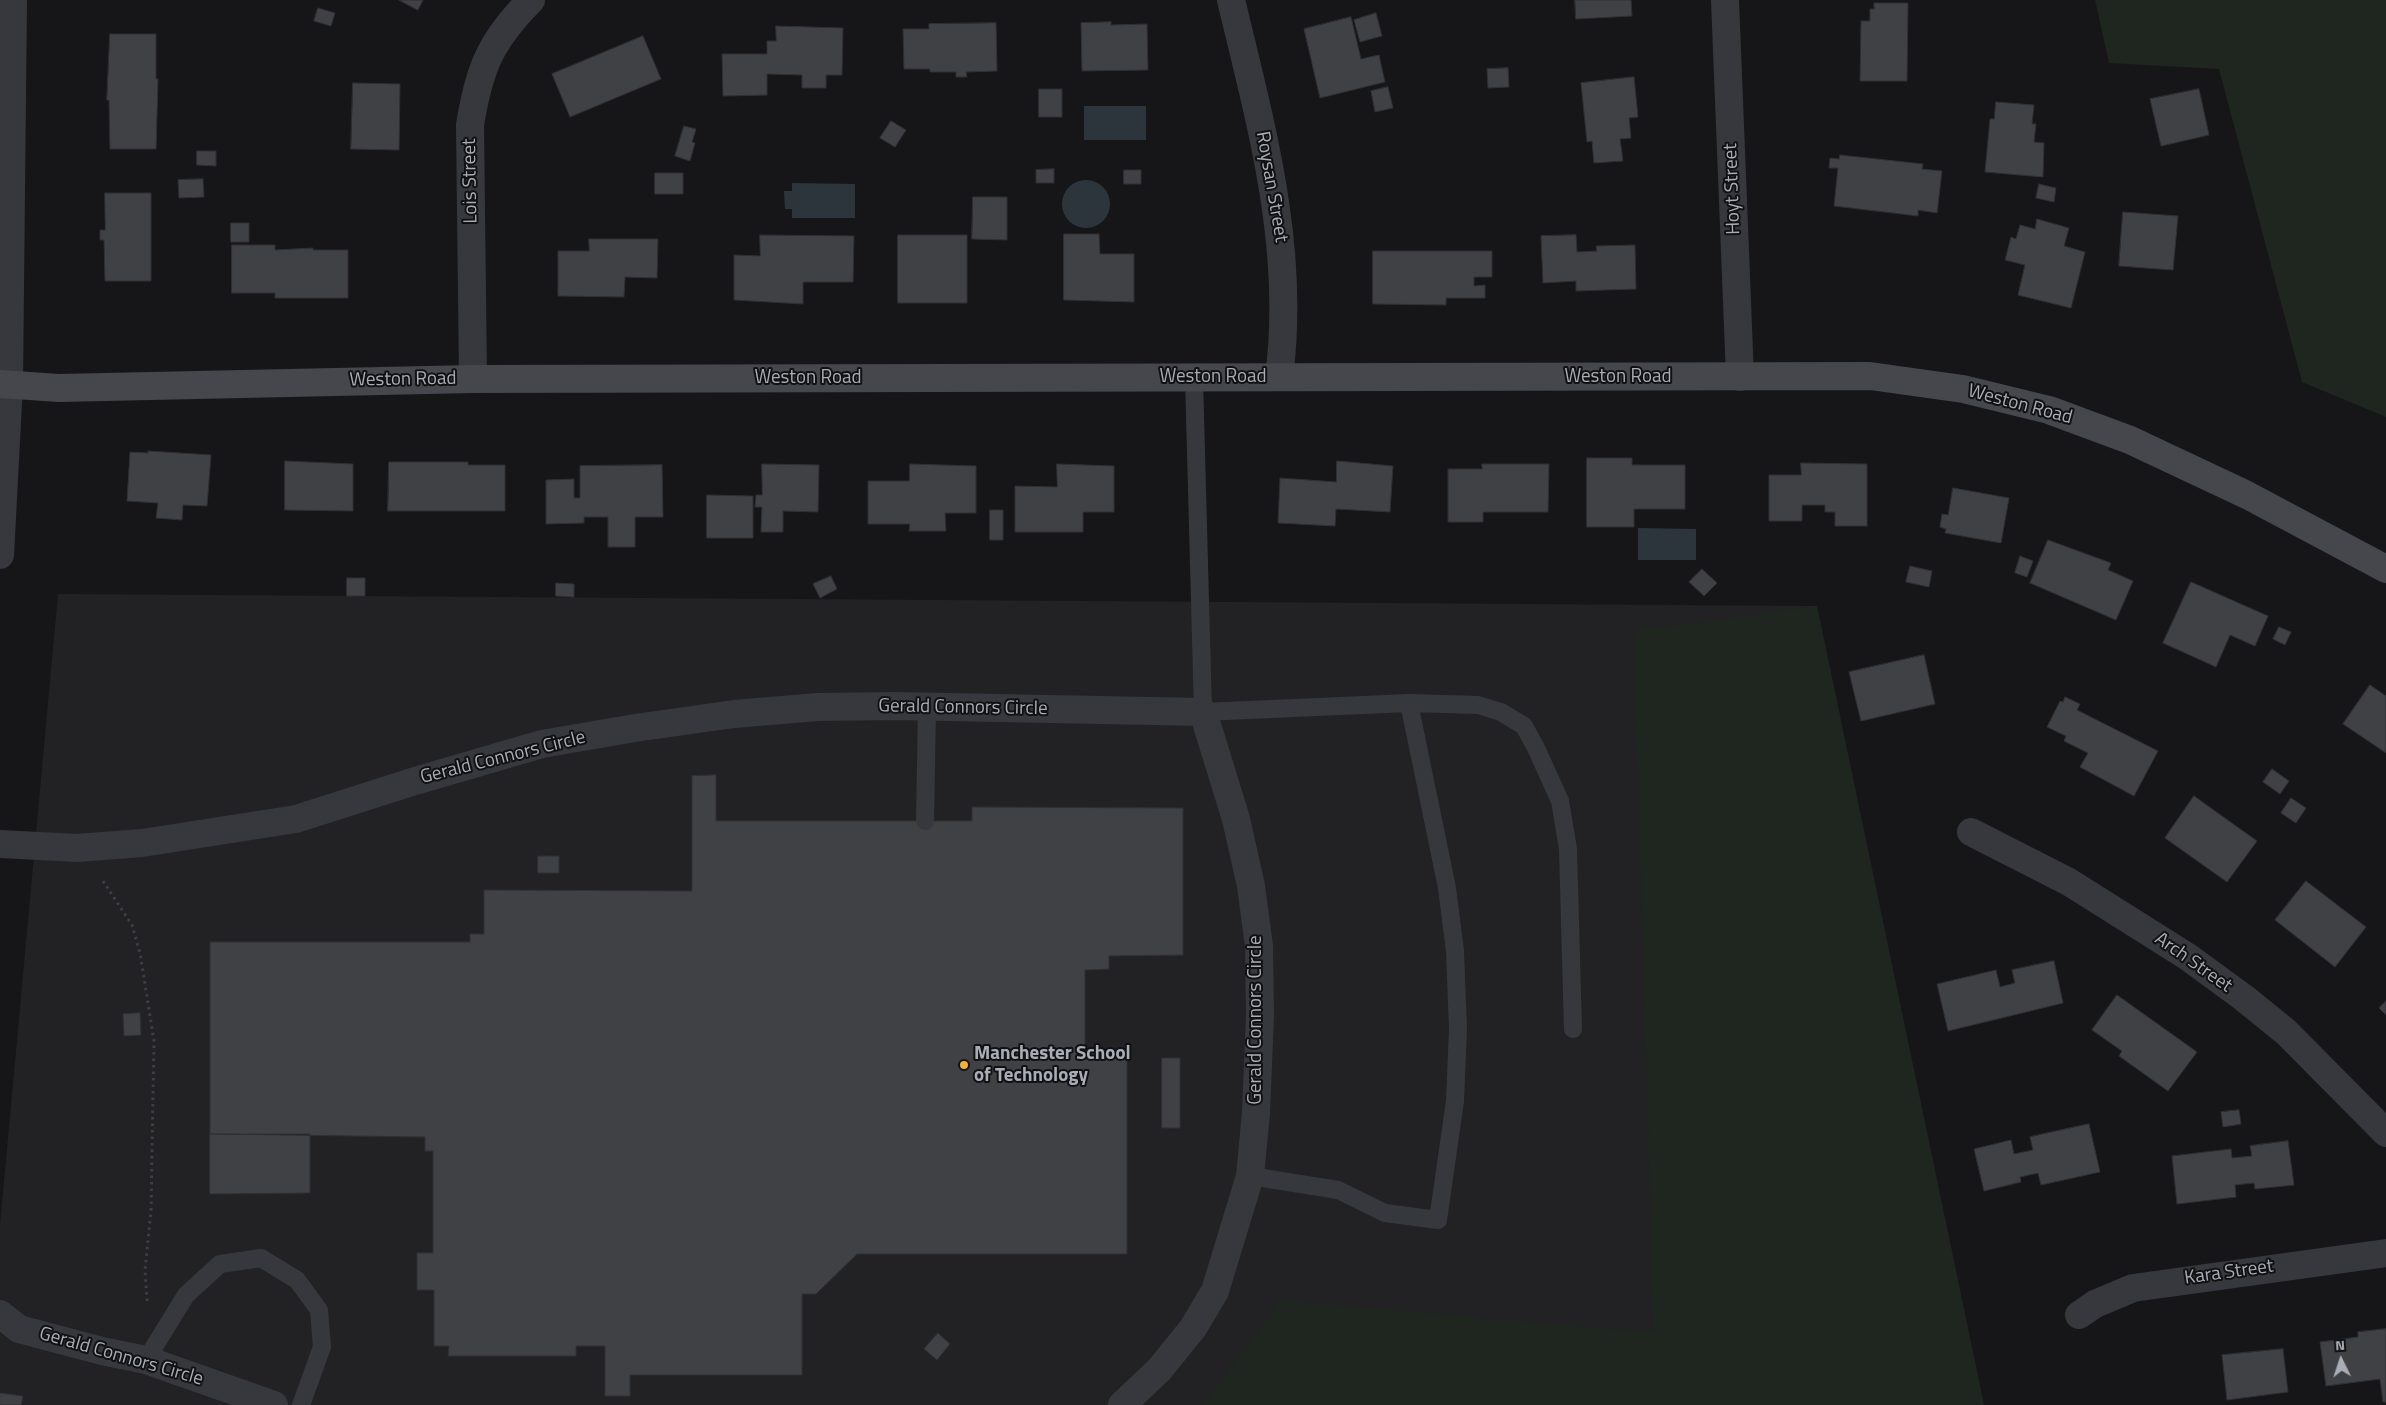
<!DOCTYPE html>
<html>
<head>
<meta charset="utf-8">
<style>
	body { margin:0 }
	#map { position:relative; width:2386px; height:1405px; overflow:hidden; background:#161618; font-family:"Titillium Web",sans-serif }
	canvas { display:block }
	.north { position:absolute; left:2316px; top:1335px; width:50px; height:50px; -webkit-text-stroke:4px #111113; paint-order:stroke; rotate:356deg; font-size:14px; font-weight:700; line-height:20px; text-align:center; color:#a8adb8 }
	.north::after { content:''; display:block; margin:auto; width:18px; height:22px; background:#a8adb8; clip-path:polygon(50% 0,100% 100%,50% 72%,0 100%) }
</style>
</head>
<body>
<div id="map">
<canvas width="2386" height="1405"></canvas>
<div class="north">N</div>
</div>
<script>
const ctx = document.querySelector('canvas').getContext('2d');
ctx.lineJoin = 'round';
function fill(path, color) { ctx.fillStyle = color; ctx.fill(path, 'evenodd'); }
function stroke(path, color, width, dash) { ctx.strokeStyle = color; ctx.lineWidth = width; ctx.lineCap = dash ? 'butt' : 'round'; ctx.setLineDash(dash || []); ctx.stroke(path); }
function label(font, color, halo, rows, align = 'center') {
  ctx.font = font + ' "Titillium Web",sans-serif'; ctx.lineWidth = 4; ctx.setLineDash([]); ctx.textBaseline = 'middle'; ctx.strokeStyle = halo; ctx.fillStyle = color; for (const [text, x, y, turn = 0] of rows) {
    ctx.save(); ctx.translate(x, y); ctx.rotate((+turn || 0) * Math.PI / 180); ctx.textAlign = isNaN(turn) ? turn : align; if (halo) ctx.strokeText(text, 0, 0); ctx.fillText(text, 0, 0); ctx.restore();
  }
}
fill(new Path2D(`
	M58,594L1817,606L1984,1405H0V1225Z`), '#222225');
fill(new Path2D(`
	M2095,0H2386V417L2302,382L2219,69L2109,63Z
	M1817,606L1984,1405H1204L1282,1300L1654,1333L1634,631Z`), '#1e261f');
fill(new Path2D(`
	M1084,106H1146V140H1084Z
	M1062 204a24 24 0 1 1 48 0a24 24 0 1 1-48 0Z
	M792,183L855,184V218H792V209H785L784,191H792Z
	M1638,528L1696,529V560H1638Z`), '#2c353c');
const building = new Path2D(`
	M399,0H423L418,10Z
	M1575,0H1631L1632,16L1576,19Z
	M1874,3H1908L1907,81H1860L1861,21H1870V9H1874Z
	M318,8L335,13L331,26L314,21Z
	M1376,13L1382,36L1360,42L1354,20Z
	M1351,17L1361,59L1379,55L1385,82L1320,98L1304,29Z
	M1111,22V25L1147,24L1148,70L1082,71L1081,23Z
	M996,23L997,71L966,72L967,77H956V72H930V69H904L903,29H929V24Z
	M776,26L843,28L842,75H826V88H802V75L767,74V95L723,96L722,54H767V41H776Z
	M110,34H156V79H158L156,149H110L109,100H107Z
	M643,36L661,79L570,117L552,74Z
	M1508,68L1509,87L1488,88L1487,69Z
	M1634,77L1638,117L1629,118L1631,138L1620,139L1623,161L1594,163L1592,141L1587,142L1581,83Z
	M353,83L400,84L399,150L351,149Z
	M1388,87L1393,108L1375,112L1371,91Z
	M1039,89H1062V117H1039Z
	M2199,89L2209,135L2161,146L2150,99Z
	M1996,102L2034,105L2032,124H2036L2034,142L2044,143L2043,177L1985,172L1990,119H1994Z
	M891,121L906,130L895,147L880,138Z
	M684,126L696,129L692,142L695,143L690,161L675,156Z
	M197,151H216V166L197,165Z
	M1840,155L1923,164L1922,169L1942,171L1937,213L1918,210V216L1834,206L1838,168H1829L1830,158L1839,159Z
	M1054,169V183H1036V170Z
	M1124,170H1141V184H1124Z
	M655,173H683V194H655Z
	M203,179L204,197L179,198L178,180Z
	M2039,184L2056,188L2054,202L2036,198Z
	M105,193H151V281H105L104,240H100V230H105Z
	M973,197H1007V240L972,239Z
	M2123,212L2178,216L2173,270L2119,266Z
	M2037,219L2069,228L2064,246L2085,252L2071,308L2018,295L2025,265L2005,260L2011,237L2016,239L2020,225L2035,229Z
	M231,223H249V242H231Z
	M1064,234H1099L1100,254H1134V302L1064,300Z
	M760,235L854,236L853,282H803V304L734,300V255L760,256Z
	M898,235H967V303H898Z
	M1576,235L1577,252L1597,251L1596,246L1635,245L1636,289L1576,291V281L1543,283L1541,236Z
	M589,239H658L657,278L625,277L624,297L558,296V251H589Z
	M232,245H275V250L313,248V250H348V298H275V293H232Z
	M1373,251H1492V277H1474V286L1485,285V298H1446V305L1373,304Z
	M148,451L211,455L207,506L183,505L182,520L156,518L158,503L127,501L130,452L148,453Z
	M1587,458H1632V465H1685V509H1634V527H1587Z
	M285,461L353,464V511L285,510Z
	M1337,461L1393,466L1390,512L1336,509L1335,526L1278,523L1280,478L1336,482Z
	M389,462H468V465H505V511H388Z
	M1801,463L1867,464V526H1835V512H1825V505H1802V521H1769V475H1801Z
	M762,464L819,465L818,512L783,511V532H761L762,507H755L756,495H762Z
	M910,464L976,466V513H945L946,531H909L910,524H868V481H909Z
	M1057,464L1114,466V512H1083V532H1015V486L1057,487Z
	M1482,464H1549L1548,512H1483V522H1448V469H1482Z
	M662,465L663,517H635V547H608V517H584V523L546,524V480L574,479V498H580V466Z
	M1953,488L2009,498L2001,543L1945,533L1946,529L1940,527L1942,514L1948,515Z
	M707,495L753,496V538H707Z
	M990,510H1003V540H990Z
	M2048,540L2111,563L2108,570L2133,581L2116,620L2030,583Z
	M2020,556L2033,561L2027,577L2015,573Z
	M1910,566L1932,571L1929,587L1906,582Z
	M1702,569L1717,583L1704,596L1689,582Z
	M831,576L837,589L820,598L813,584Z
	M347,578H365V596H347Z
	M2191,582L2268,616L2255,646L2230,635L2216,667L2163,643Z
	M556,583L574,584V597L556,596Z
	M2279,627L2291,632L2285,645L2273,639Z
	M1924,655L1935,704L1861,721L1849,672Z
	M2370,685L2386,696V753L2343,724Z
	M2065,697L2080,704L2077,710L2158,751L2134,796L2080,767L2088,753L2064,741L2066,736L2047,727L2060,701L2063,702Z
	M2272,769L2289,781L2280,794L2263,782Z
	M716,775V821H972V807L1183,808V955L1109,956V969L1085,970V1052H1127V1254H857L816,1294H802V1375H630V1396H605V1346H576V1356H448L449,1346H434V1290H417V1253H433V1151H425V1137L210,1134V942H470V934H484V890L692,891V776Z
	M2194,796L2257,841L2227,882L2165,838Z
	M2291,798L2306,808L2296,823L2281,813Z
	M538,856H559V873H538Z
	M2306,881L2366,927L2335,967L2275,920Z
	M2054,961L2063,1003L1948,1031L1937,984L1996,970L2000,987L2015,983L2012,970Z
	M2117,995L2197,1052L2168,1091L2119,1056L2122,1051L2092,1030Z
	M2386,1001V1015L2379,1008Z
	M140,1013L141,1035L124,1036L123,1014Z
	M1162,1058H1180V1128H1162Z
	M2239,1110L2241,1124L2223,1127L2221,1112Z
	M2089,1124L2100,1172L2041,1185L2038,1173L2020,1177L2021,1182L1984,1191L1974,1149L2011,1140L2014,1154L2033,1150L2030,1137Z
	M210,1134H310V1193L210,1194Z
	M2288,1141L2294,1185L2255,1189L2254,1183L2235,1185L2236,1197L2177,1204L2172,1156L2231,1149L2232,1158L2252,1156L2250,1146Z
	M2386,1329V1402H2383L2380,1379L2326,1386L2320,1342L2358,1337V1332Z
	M938,1333L950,1344L937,1360L924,1349Z
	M2283,1349L2288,1392L2227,1400L2222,1355Z
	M0,1393L23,1396L21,1405H0Z`);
fill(building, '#404145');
stroke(building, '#303034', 1);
stroke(new Path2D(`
	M103,881L132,925L140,953L154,1041L151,1210L145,1270L147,1301`), '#3d3f44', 3, [2.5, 4]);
stroke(new Path2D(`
	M1194,378L1203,712L1409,703L1478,705L1501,712L1524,726L1536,748L1560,801L1568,849L1573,1029
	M925,821L927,707
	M1250,1176L1338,1190L1385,1213L1438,1220L1455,1101L1458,1029L1455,951L1447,888L1409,703
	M146,1360L186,1295L220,1264L261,1258L297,1280L319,1310L322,1347L301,1405`), '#37383d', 18);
stroke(new Path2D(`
	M1231,0C1261,125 1296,248 1279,377
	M1725,0L1740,377
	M473,379L470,125C479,69 490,41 531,0
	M0,555L9,384L13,0
	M1971,832L2069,882L2188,957L2244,998L2286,1032L2386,1133
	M0,844L77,848L142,843L296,819L415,781L542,744L635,728L734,714L818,707L896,706L1203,712L1236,819L1251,886L1259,946L1260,1015L1256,1113L1250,1176L1215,1291L1193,1328L1159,1370L1122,1405
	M0,1314L19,1329L102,1351L146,1360L274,1405
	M2079,1315L2095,1304L2133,1288L2386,1253`), '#37383d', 28);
stroke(new Path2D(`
	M0,384L59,388L473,379L1870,376L1963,389L2049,410L2130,440L2247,495L2386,569`), '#45474d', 28);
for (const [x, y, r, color] of [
	[964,1065,5,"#f2b134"]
]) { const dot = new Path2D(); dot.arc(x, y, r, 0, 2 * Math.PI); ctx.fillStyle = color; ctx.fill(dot); stroke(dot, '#111113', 2); }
label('19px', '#a8adb8', '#111113', [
	["Lois Street",471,181,-91],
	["Roysan Street",1271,187,80],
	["Hoyt Street",1733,189,-92],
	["Weston Road",1213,377],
	["Weston Road",1618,377],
	["Weston Road",808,378],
	["Weston Road",403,380,-1],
	["Weston Road",2020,405,15],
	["Gerald Connors Circle",963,708,1],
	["Gerald Connors Circle",503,758,-14],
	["Arch Street",2193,963,35],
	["Gerald Connors Circle",1256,1020,-90],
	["Kara Street",2229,1273,-8],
	["Gerald Connors Circle",121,1357,16]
]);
label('bold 19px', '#a8adb8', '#111113', [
	["Manchester School",974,1054],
	["of Technology",974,1076]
], 'left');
</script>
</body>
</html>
